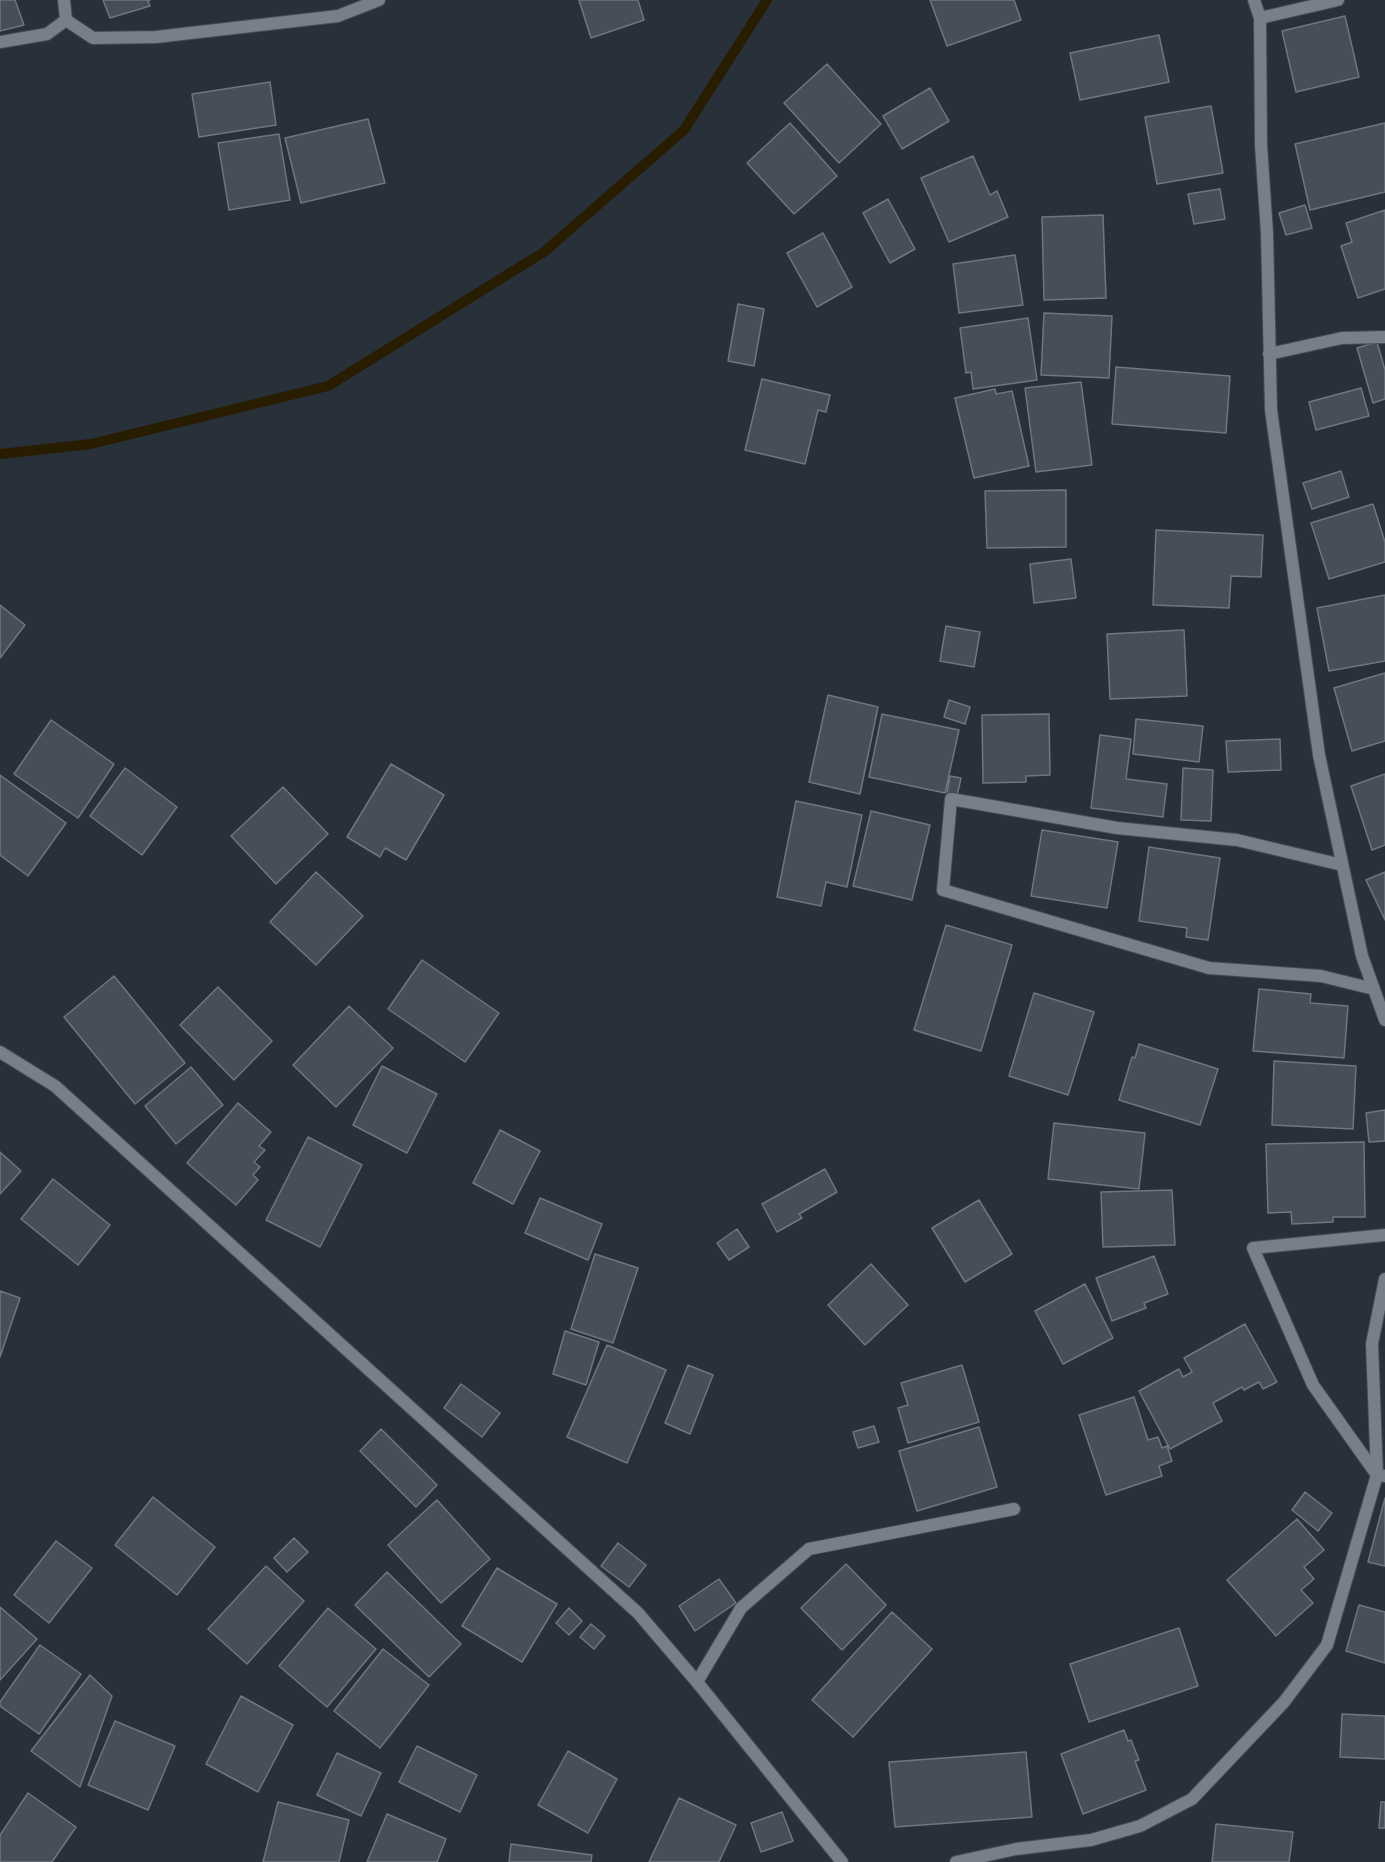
<!DOCTYPE html>
<html>
<head>
<meta charset="utf-8">
<style>
	body { margin:0 }
	canvas { display:block; background:#283039 }
</style>
</head>
<body>
<canvas width="1385" height="1862"></canvas>
<script>
const ctx = document.querySelector('canvas').getContext('2d');
ctx.lineJoin = 'round';
function stroke(path, color, width, dash) { ctx.strokeStyle = color; ctx.lineWidth = width; ctx.lineCap = dash ? 'butt' : 'round'; ctx.setLineDash(dash || []); ctx.stroke(path); }
function fill(path, color) { ctx.fillStyle = color; ctx.fill(path, 'evenodd'); }
stroke(new Path2D(`
	M0,454L91,444L328,386L544,252L684,130L767,0`), '#281c01', 10);
const building = new Path2D(`
	M0,0H15L24,25L0,31Z
	M103,0H150L148,1L150,6L110,18Z
	M579,0H638L644,20L591,38Z
	M930,0H1014L1021,20L947,46Z
	M1345,16L1359,77L1296,92L1282,31Z
	M1159,35L1169,82L1080,100L1070,53Z
	M827,64L881,124L839,163L784,103Z
	M270,82L276,125L199,137L192,94Z
	M930,88L949,121L902,149L883,116Z
	M1211,106L1223,173L1157,184L1145,117Z
	M368,119L385,183L301,203L285,138Z
	M790,123L837,176L794,214L747,163Z
	M1385,123V192L1310,210L1295,144Z
	M279,134L290,200L229,210L218,143Z
	M973,156L990,195L997,191L1008,217L949,242L921,178Z
	M1220,189L1225,219L1194,224L1188,194Z
	M888,199L915,249L890,263L863,213Z
	M1305,205L1312,228L1286,235L1279,213Z
	M1385,210V289L1358,298L1341,246L1352,242L1346,223Z
	M1103,215L1106,298L1044,300L1042,217Z
	M823,233L852,287L817,307L787,253Z
	M1015,255L1023,305L959,313L953,264Z
	M738,304L764,309L754,366L728,361Z
	M1044,313L1112,316L1109,378L1041,375Z
	M1028,318L1037,380L973,389L971,372L966,373L960,328Z
	M1377,342L1385,370V399L1373,403L1357,348Z
	M1116,367L1230,376L1226,433L1112,424Z
	M762,379L830,395L826,412L818,410L805,464L745,450Z
	M1081,382L1092,465L1036,472L1025,388Z
	M1361,388L1369,416L1316,430L1309,402Z
	M995,389L996,394L1012,391L1029,466L974,478L955,398Z
	M1341,471L1349,497L1312,509L1303,483Z
	M1066,490V547L987,548L985,491Z
	M1373,504L1385,542V562L1329,579L1311,523Z
	M1156,530L1263,535L1261,577L1231,576L1229,608L1153,605Z
	M1071,559L1076,598L1034,603L1030,564Z
	M1385,595V661L1329,671L1317,608Z
	M0,605L25,625L0,658Z
	M946,626L980,632L974,667L940,661Z
	M1184,630L1187,696L1110,699L1107,634Z
	M1385,673V741L1352,751L1334,688Z
	M828,695L878,707L860,794L809,782Z
	M949,700L970,707L965,724L944,717Z
	M882,714L959,730L945,793L869,777Z
	M1049,714L1050,775L1026,776V782L983,783L982,715Z
	M1136,719L1203,726L1199,762L1133,754Z
	M51,720L114,764L78,818L14,774Z
	M1100,735L1131,739L1126,779L1167,784L1163,817L1091,808Z
	M1280,739L1281,770L1228,772L1226,741Z
	M391,764L444,795L406,860L385,848L380,857L347,837Z
	M125,768L177,807L142,855L90,816Z
	M1183,768L1213,770L1211,821L1181,820Z
	M1385,774V845L1372,850L1351,786Z
	M0,775L66,823L28,876L0,855Z
	M950,776L961,778L957,796L947,793Z
	M283,787L328,834L276,884L231,836Z
	M796,801L862,815L847,887L826,882L821,906L777,897Z
	M871,811L930,825L912,900L853,886Z
	M1042,830L1118,842L1107,908L1031,896Z
	M1149,847L1220,858L1208,940L1186,937L1187,928L1139,921Z
	M316,872L363,916L316,965L270,922Z
	M1385,872V920L1366,880Z
	M946,925L1012,945L981,1051L914,1030Z
	M422,960L499,1013L465,1062L388,1009Z
	M114,976L185,1063L135,1104L64,1017Z
	M218,987L272,1041L234,1080L180,1025Z
	M1259,989L1311,994L1310,1003L1348,1006L1344,1058L1253,1051Z
	M1034,993L1094,1012L1068,1095L1009,1076Z
	M349,1006L393,1048L336,1107L293,1065Z
	M1139,1044L1218,1069L1200,1125L1119,1100L1132,1057L1135,1058Z
	M1274,1061L1356,1066L1353,1129L1272,1125Z
	M382,1066L437,1094L407,1153L353,1125Z
	M191,1067L223,1105L176,1144L145,1106Z
	M238,1103L271,1132L259,1146L265,1150L254,1162L260,1167L253,1175L258,1180L236,1205L187,1163Z
	M1385,1110V1141L1369,1142L1366,1113Z
	M1054,1123L1145,1133L1139,1189L1048,1179Z
	M500,1130L540,1151L513,1204L473,1183Z
	M308,1137L362,1165L320,1247L266,1220Z
	M1364,1142L1365,1217H1333V1222L1292,1224L1291,1212L1268,1213L1266,1144Z
	M0,1152L21,1171L0,1194Z
	M825,1169L837,1192L799,1214L802,1218L777,1232L762,1204Z
	M53,1179L110,1225L78,1265L21,1219Z
	M1172,1190L1175,1245L1103,1247L1101,1192Z
	M540,1198L602,1224L588,1260L525,1233Z
	M979,1200L1012,1254L965,1282L932,1228Z
	M737,1229L749,1247L729,1260L717,1243Z
	M595,1254L638,1268L613,1343L571,1329Z
	M1154,1256L1168,1294L1144,1303L1146,1308L1112,1321L1096,1278Z
	M871,1264L908,1305L865,1345L828,1305Z
	M1085,1284L1113,1338L1063,1364L1035,1311Z
	M0,1291L20,1298L0,1357Z
	M1245,1324L1277,1382L1263,1389L1259,1382L1244,1390L1242,1387L1213,1403L1222,1421L1170,1449L1139,1391L1179,1369L1183,1377L1192,1372L1184,1358Z
	M565,1331L599,1342L586,1385L553,1374Z
	M607,1345L666,1370L627,1463L567,1437Z
	M688,1365L713,1375L690,1434L665,1423Z
	M962,1365L979,1422L908,1443L898,1408L908,1405L901,1383Z
	M461,1384L500,1413L482,1437L444,1408Z
	M1134,1397L1148,1440L1158,1437L1162,1448L1167,1446L1172,1461L1159,1466L1162,1476L1106,1495L1079,1415Z
	M874,1426L879,1442L858,1448L853,1432Z
	M979,1427L997,1487L917,1511L899,1451Z
	M381,1429L437,1485L416,1507L360,1451Z
	M1305,1492L1332,1513L1318,1531L1292,1510Z
	M153,1497L215,1547L177,1595L115,1545Z
	M1385,1498V1566L1368,1562Z
	M437,1500L490,1559L441,1603L388,1545Z
	M1297,1519L1324,1550L1304,1567L1314,1579L1301,1590L1313,1603L1276,1636L1227,1580Z
	M294,1538L308,1552L287,1572L274,1558Z
	M56,1541L92,1568L49,1623L14,1595Z
	M618,1543L646,1565L629,1587L601,1566Z
	M846,1564L886,1605L842,1650L801,1608Z
	M266,1566L304,1601L247,1664L208,1629Z
	M497,1568L557,1604L522,1662L462,1626Z
	M387,1572L461,1644L429,1677L355,1605Z
	M719,1579L736,1603L695,1631L679,1606Z
	M1359,1605L1385,1612V1663L1346,1651Z
	M0,1607L37,1639L0,1680Z
	M328,1608L376,1649L327,1707L279,1666Z
	M569,1608L582,1621L569,1635L556,1623Z
	M892,1612L932,1649L853,1737L812,1700Z
	M591,1624L605,1636L594,1649L580,1637Z
	M1179,1628L1198,1686L1089,1722L1070,1664Z
	M40,1645L81,1674L39,1734L0,1706V1702Z
	M383,1649L429,1685L380,1748L334,1711Z
	M90,1675L112,1696L80,1787L31,1751Z
	M241,1696L293,1725L258,1792L206,1764Z
	M1342,1714L1385,1716V1759L1340,1757Z
	M115,1721L175,1746L148,1810L88,1785Z
	M1124,1730L1128,1741L1131,1740L1139,1760L1135,1761L1146,1790L1083,1814L1061,1754Z
	M417,1746L477,1775L460,1812L399,1782Z
	M568,1751L617,1779L588,1833L538,1805Z
	M1026,1752L1032,1817L895,1827L889,1762Z
	M337,1753L381,1773L361,1816L317,1795Z
	M28,1793L76,1827L52,1862H0V1835Z
	M679,1798L736,1825L719,1862H649Z
	M278,1802L349,1820L339,1862H263Z
	M1381,1802H1385V1828H1379Z
	M782,1812L793,1841L761,1852L751,1823Z
	M387,1814L446,1839L437,1862H367Z
	M1216,1824L1293,1832L1289,1862H1212Z
	M511,1844L592,1855L591,1862H509Z`);
fill(building, '#474e58');
stroke(building, '#6d7681', 1.5);
const minor = new Path2D(`
	M1254,0L1260,18L1261,145L1267,233L1271,410L1319,755L1362,956L1385,1020
	M1260,18L1338,0
	M66,20L93,38L156,37L338,16L379,0
	M0,42L47,34L66,20L64,0
	M1269,354L1342,338L1385,337
	M1342,865L1237,840L1117,828L951,799L943,890L1209,968L1321,976L1374,989
	M1385,1235L1253,1248L1313,1385L1377,1475L1372,1344L1385,1279
	M697,1682L741,1608L809,1549L1014,1509
	M956,1862L1016,1849L1091,1840L1140,1826L1192,1799L1284,1702L1327,1645L1377,1475L1385,1476`);
const tertiary = new Path2D(`
	M0,1052L55,1086L638,1613L697,1682L842,1862`);
stroke(minor, '#444b53', 14);
stroke(tertiary, '#444b53', 14);
stroke(minor, '#767f8a', 12);
stroke(tertiary, '#767f8a', 12);
</script>
</body>
</html>
